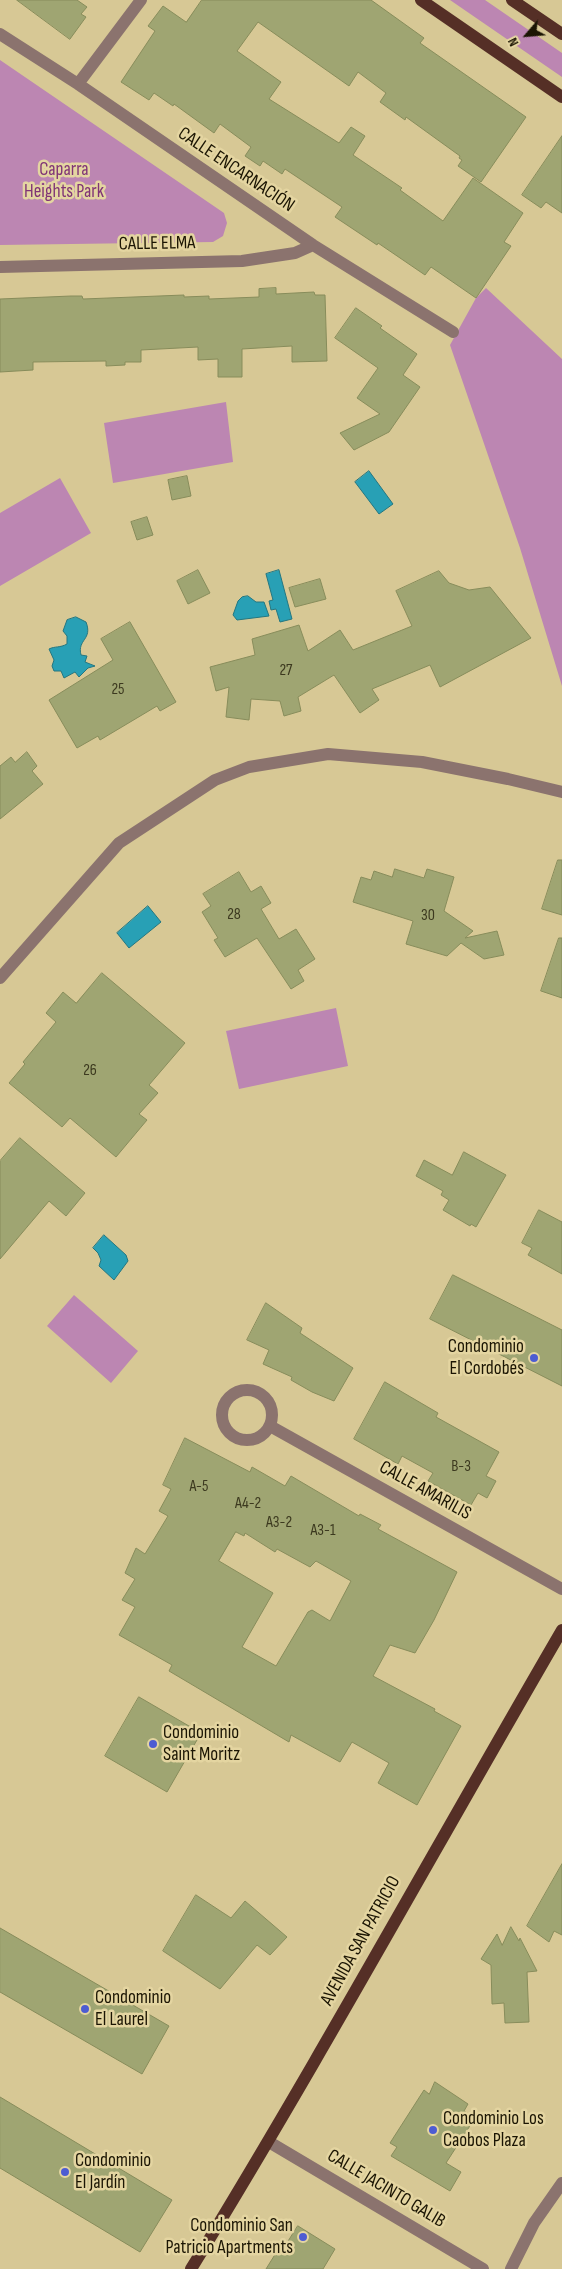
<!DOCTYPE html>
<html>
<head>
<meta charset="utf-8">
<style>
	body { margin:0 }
	#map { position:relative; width:562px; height:2269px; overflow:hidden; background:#d7c895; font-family:"Sofia Sans Condensed",sans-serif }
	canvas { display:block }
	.north { position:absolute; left:502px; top:10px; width:50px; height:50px; -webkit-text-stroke:4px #e4d5a1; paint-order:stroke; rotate:243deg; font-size:14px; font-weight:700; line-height:20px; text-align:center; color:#1b1503 }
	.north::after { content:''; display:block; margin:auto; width:18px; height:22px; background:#1b1503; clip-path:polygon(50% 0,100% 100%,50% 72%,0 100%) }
</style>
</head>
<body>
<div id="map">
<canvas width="562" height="2269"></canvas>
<div class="north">N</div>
</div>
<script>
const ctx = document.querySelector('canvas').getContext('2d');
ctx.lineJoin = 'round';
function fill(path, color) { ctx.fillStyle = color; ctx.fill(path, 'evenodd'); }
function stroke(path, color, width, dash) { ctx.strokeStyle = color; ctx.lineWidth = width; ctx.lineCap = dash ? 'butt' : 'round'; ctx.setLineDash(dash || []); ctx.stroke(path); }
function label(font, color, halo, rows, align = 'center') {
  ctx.font = font + ' "Sofia Sans Condensed",sans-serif'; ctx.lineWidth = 5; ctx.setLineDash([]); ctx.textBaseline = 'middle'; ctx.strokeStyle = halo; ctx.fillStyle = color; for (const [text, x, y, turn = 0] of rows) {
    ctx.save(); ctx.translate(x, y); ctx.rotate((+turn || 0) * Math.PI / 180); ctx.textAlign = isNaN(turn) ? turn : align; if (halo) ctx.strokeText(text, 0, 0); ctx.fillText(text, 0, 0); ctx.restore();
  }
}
fill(new Path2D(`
	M450,0H485L562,53V77Z
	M0,60L224,213L227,223L223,236L213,242L0,245Z
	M486,288L562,359V686L520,548L450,345L476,298Z
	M226,402L233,462L113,483L104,423Z
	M60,478L91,533L0,586V513Z
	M336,1008L348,1066L239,1089L226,1031Z
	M74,1295L138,1351L111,1383L47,1326Z`), '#bc86b2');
const water = new Path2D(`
	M369,471L393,504L379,514L355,482Z
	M279,570L292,619L280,622L276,609L271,610L269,601L273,600L266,574Z
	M248,596L256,602H264L269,616L237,620L233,615L238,601L242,597Z
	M76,617L86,622C93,640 77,639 81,655L87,656L85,662L95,666L88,668L79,677L75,672L64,678L61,671H54L52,666L54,660L49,649C55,646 60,648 67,644V636L63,631L67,620Z
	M148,906L161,922L129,948L117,933Z
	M104,1235L126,1255L128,1261L114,1280L99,1266L101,1260L98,1253L93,1248Z`);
fill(water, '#28a0b5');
stroke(water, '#247680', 1);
const building = new Path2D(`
	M17,0H77L87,7L81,14L86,17L70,39Z
	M202,0H371L424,38L420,43L526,117L481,182L458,166L462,160L459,158L460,156L406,117L405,120L380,102L386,93L358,72L349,86L258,22L237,51L281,82L269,99L339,143L351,127L365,136L353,155L402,188L400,190L443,221L473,178L523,213L504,242L511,246L476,298L431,267L425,275L378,243L377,245L335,217L342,207L285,169L282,174L263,161L260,166L245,156L251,147L220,124L214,133L174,104L173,106L154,93L149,100L121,82L155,31L148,26L163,6L186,22Z
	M562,136V213L546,202L541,208L522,195Z
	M276,288V294L314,292L315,295H325L327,361L292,362V346L242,349V377H218V359L198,360V347L141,350V362H125V365L106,366V361L33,362V370L0,372V299L71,296H82L83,299L184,295V297L209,296V299L259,297V289Z
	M356,308L382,326L380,328L417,354L403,375L420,387L389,432L354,450L340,433L380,414L357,398L378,368L335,338Z
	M187,476L191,496L172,500L168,480Z
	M147,517L153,535L137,540L131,522Z
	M198,570L210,593L188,604L177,581Z
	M439,571L449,583L469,590L490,587L531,638L440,687L430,665L372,689L379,700L360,713L334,675L298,697L301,711L284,716L280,701L251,699L249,720L226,717L229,687L216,691L210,667L255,655L252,639L299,625L308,651L340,630L353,650L412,626L396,591Z
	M320,579L326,599L295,607L289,588Z
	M130,622L176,702L160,711L157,706L100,740L98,736L77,748L49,700L113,660L101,639Z
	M27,752L37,766L32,771L43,784L0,819V766L11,757L15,762Z
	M558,860H562V915L542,909Z
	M395,869L424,878L427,869L454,877L444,911L473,931L465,938L497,931L504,955L484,959L461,943L447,956L406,944L413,921L353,902L361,877L371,880L374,871L392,877Z
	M239,872L251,892L261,886L271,903L261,909L279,939L296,929L315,959L298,970L304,981L291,989L257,938L225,957L214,940L218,938L202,912L211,906L203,894Z
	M559,938H562V998L541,991Z
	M102,973L185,1043L149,1085L158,1093L139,1114L147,1120L116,1157L70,1118L62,1127L9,1083L25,1064L23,1062L56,1022L46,1013L63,992L76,1003Z
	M20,1138L85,1193L66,1216L49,1201L0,1259V1161Z
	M464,1152L506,1175L476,1227L471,1224L470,1226L443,1210L449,1200L441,1195L443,1191L416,1176L424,1160L452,1175Z
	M539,1210L562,1222V1274L528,1255L532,1248L522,1243Z
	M453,1275L562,1330V1386L430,1319Z
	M266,1303L302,1328L300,1333L353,1368L334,1401L312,1392L291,1380L292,1377L263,1364L269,1350L247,1340Z
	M385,1382L438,1413L436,1417L499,1452L486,1476L496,1481L487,1498L478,1493L471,1505L428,1481L433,1473L402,1456L398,1464L354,1439Z
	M185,1438L250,1472L252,1467L285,1486L291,1476L359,1516L360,1514L381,1525L378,1529L457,1572L434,1620L415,1653L390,1645L373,1676L435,1709L434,1711L461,1726L417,1805L378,1783L389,1763L352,1742L340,1762L291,1735L289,1742L169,1671L172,1665L119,1635L135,1607L122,1600L135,1579L125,1573L136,1548L145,1554L168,1516L159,1511L171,1489L163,1485ZM236,1532L244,1536L245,1533L275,1552L277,1549L310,1567L316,1561L351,1581L330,1621L312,1610L308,1612L276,1666L242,1647L273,1593L219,1561Z
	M139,1697L201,1733L167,1792L105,1756Z
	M562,1864V1935L554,1931L549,1942L527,1926Z
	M196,1895L231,1918L245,1901L287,1937L270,1955L257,1945L220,1989L163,1951Z
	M511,1927L519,1941L520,1938L537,1971L527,1972L529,2022L505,2023L504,2003L492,2004L491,1965L481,1959L497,1934L502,1945Z
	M0,1928L169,2026L142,2074L0,1992Z
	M435,2082L468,2104L464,2111L475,2118L446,2163L461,2172L450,2191L391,2156L397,2147L390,2143L424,2090L429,2094Z
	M0,2097L172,2200L140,2252L0,2168Z
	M298,2226L335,2249L323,2269H266L279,2248L282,2250Z`);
fill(building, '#9fa572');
stroke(building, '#878c5b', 1);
stroke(new Path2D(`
	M0,34L78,84L313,245L453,332
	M78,84L141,0
	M0,267L242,261L295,253L313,245
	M0,978L119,843L215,780L249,767L328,754L422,762L508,779L562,792
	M222 1415a25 25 0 1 1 50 0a25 25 0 1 1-50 0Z
	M270,1426L562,1589
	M269,2142L483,2269
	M511,2269L534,2223L562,2183`), '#8b736e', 12);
stroke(new Path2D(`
	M421,0L562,97
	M512,0L562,34
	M191,2269C320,2059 438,1843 562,1630`), '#552f26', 12);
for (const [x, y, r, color] of [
	[534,1358,5,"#4d5cd2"],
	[153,1744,5,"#4d5cd2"],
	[85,2009,5,"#4d5cd2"],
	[433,2130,5,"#4d5cd2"],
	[65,2172,5,"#4d5cd2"],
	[303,2237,5,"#4d5cd2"]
]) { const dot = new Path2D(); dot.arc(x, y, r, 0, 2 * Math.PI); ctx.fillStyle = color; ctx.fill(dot); stroke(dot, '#e4d5a1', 2); }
label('16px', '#3c391f', null, [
	["27",286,671],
	["25",118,690],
	["28",234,915],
	["30",428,916],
	["26",90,1071],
	["B-3",461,1467],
	["A-5",199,1487],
	["A4-2",248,1504],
	["A3-2",279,1523],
	["A3-1",323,1531]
]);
label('19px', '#803476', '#e4d5a1', [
	["Caparra",64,170],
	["Heights Park",64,192]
]);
label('19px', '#1b1503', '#e4d5a1', [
	["CALLE ENCARNACIÓN",236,170,34],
	["CALLE ELMA",157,244,-1],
	["CALLE AMARILIS",425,1491,29],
	["AVENIDA SAN PATRICIO",361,1941,-61],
	["CALLE JACINTO GALIB",386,2189,31]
]);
label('19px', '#1b1503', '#e4d5a1', [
	["Condominio",524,1347,"right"],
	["El Cordobés",524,1369,"right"],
	["Condominio",163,1733],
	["Saint Moritz",163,1755],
	["Condominio",95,1998],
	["El Laurel",95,2020],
	["Condominio Los",443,2119],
	["Caobos Plaza",443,2141],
	["Condominio",75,2161],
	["El Jardín",75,2183],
	["Condominio San",293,2226,"right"],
	["Patricio Apartments",293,2248,"right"]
], 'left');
</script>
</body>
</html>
